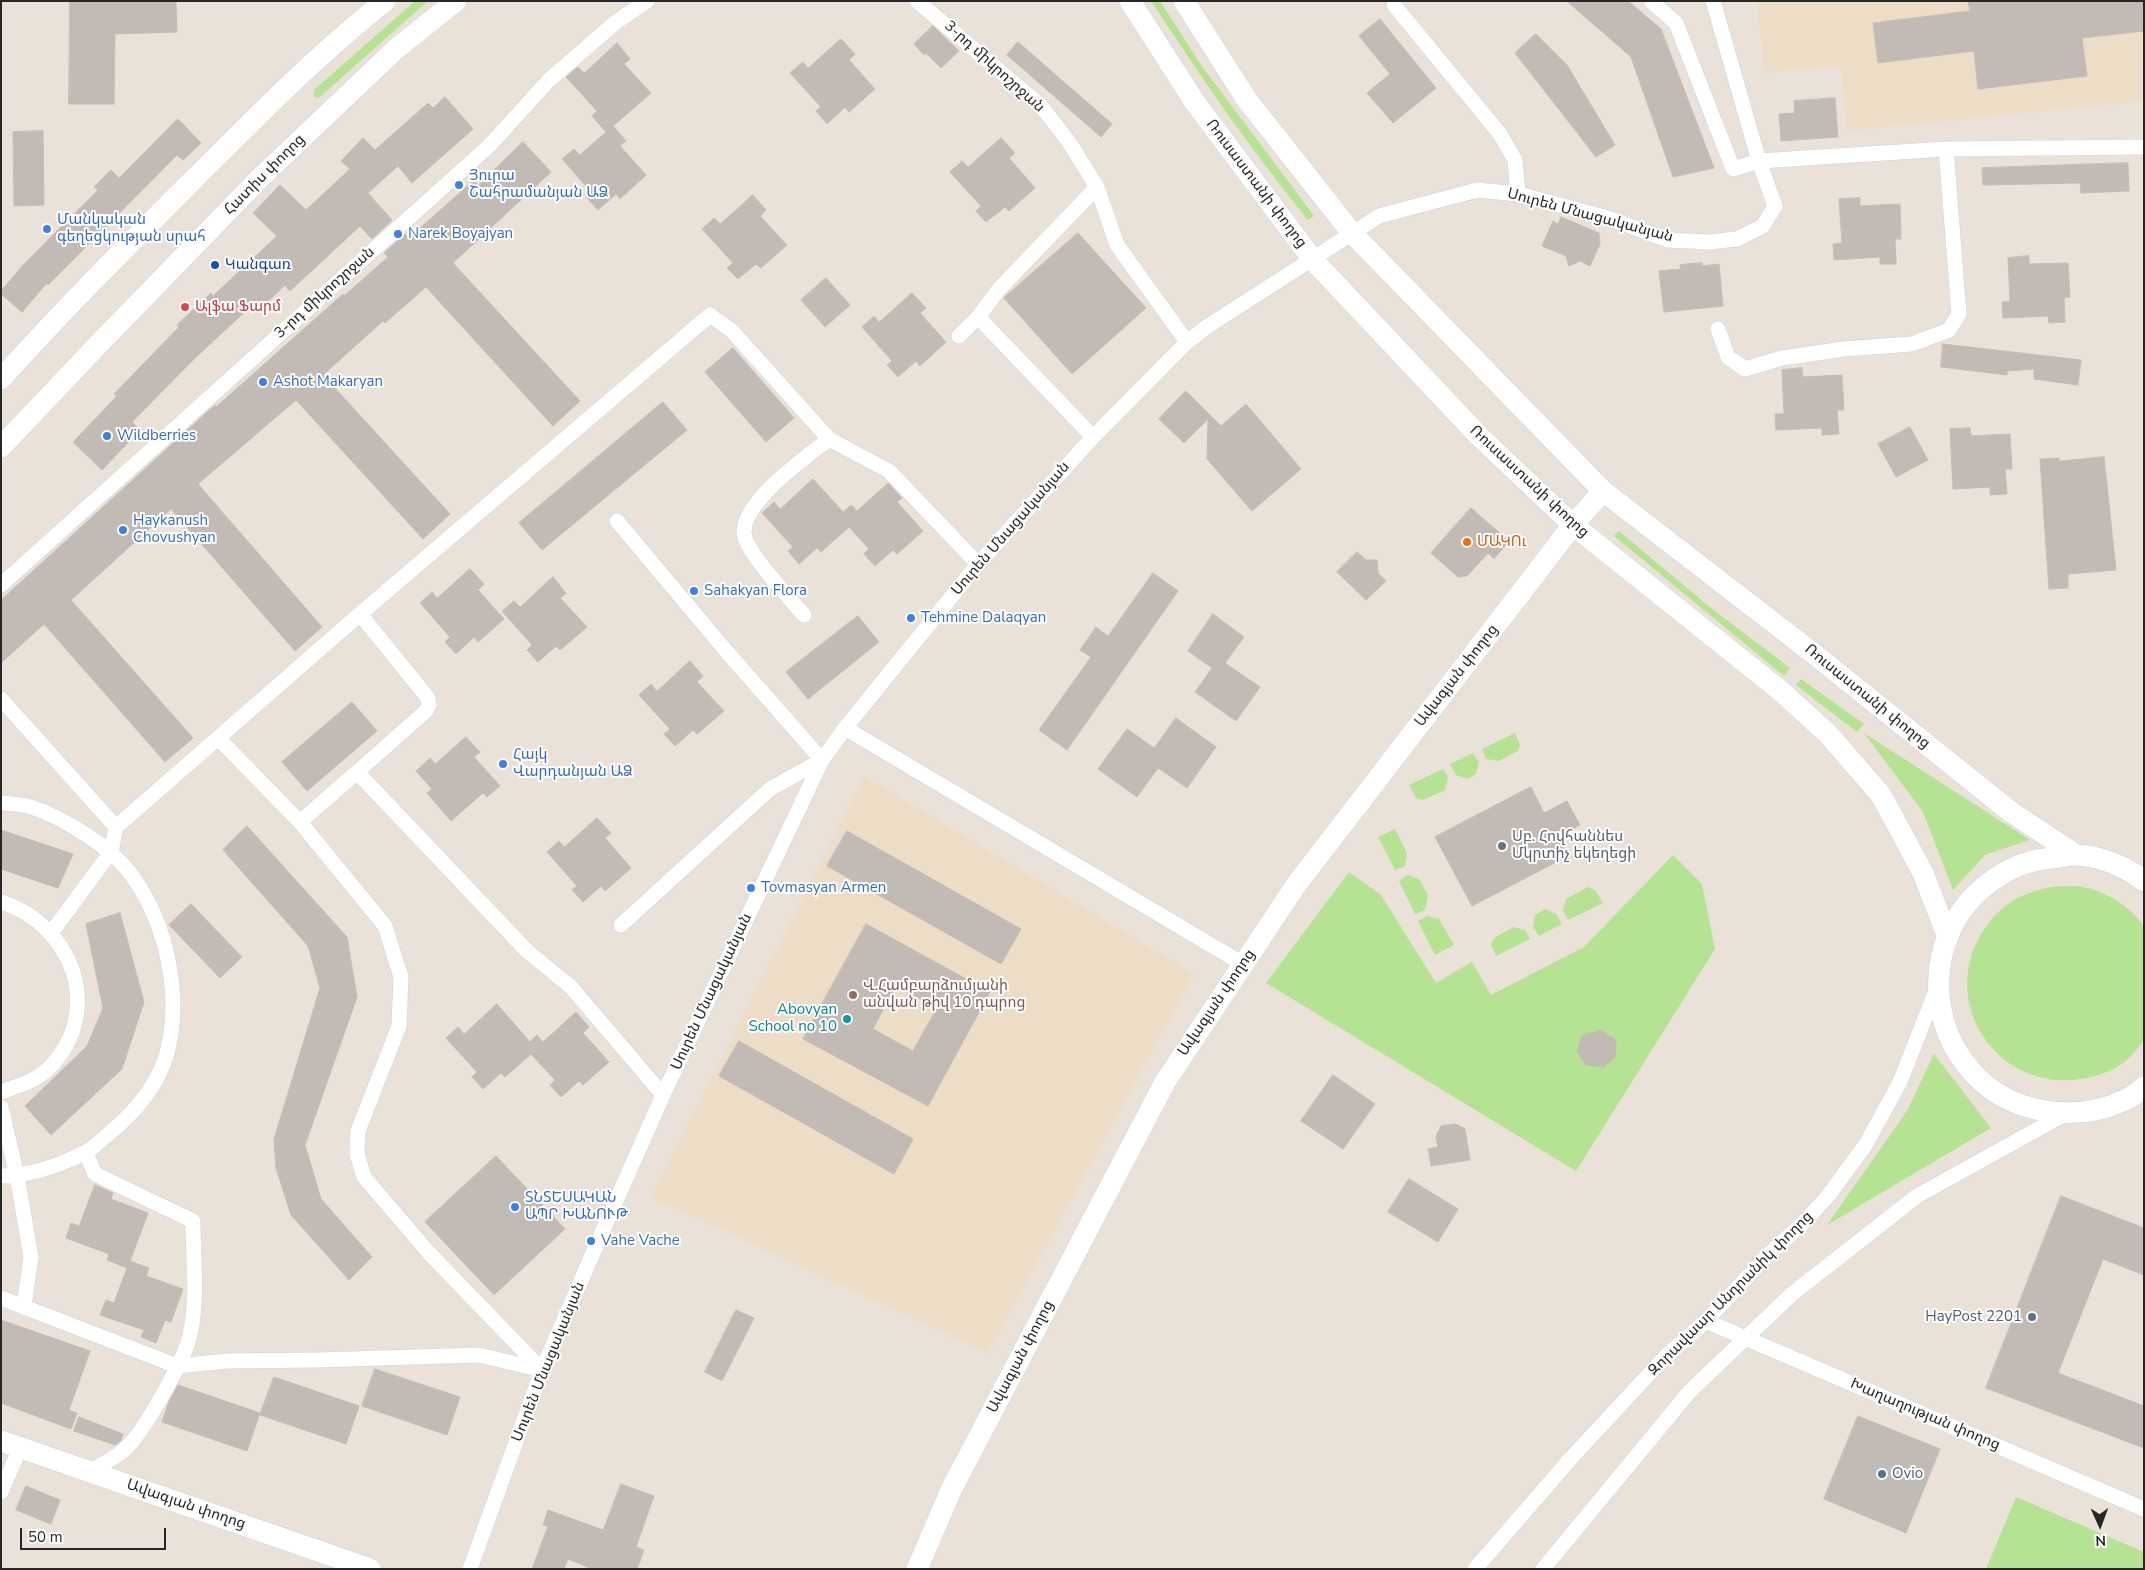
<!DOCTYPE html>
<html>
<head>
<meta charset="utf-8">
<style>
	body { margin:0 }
	#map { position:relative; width:2145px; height:1570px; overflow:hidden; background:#eae1d8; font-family:"Nunito Sans",sans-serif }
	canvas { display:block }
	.frame { position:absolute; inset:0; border:2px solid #272727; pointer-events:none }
	.north { position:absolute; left:2075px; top:1500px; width:50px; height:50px; -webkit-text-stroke:4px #fff; paint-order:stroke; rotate:178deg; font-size:14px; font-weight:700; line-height:20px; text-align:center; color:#272727 }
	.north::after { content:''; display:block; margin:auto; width:18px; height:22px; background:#272727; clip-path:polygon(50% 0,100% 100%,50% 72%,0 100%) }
	.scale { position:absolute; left:20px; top:1528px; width:146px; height:22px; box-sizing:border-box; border:2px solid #272727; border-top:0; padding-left:6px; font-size:15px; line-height:18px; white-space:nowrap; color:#272727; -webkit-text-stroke:4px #fff; paint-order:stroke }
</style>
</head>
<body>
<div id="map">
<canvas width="2145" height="1570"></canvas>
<div class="frame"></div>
<div class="north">N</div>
<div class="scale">50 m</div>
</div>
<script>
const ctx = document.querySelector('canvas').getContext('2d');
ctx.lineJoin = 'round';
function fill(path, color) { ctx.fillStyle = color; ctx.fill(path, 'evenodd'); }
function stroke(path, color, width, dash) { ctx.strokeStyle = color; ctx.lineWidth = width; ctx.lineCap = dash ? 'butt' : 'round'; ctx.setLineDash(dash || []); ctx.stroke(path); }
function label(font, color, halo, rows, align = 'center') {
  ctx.font = font + ' "Nunito Sans","Noto Sans Armenian",sans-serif'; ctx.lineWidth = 4; ctx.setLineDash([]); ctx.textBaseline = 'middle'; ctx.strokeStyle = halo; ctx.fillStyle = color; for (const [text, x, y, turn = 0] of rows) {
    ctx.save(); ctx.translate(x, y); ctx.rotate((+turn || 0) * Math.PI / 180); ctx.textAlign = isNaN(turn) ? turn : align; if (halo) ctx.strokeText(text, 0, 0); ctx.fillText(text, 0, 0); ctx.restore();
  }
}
fill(new Path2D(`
	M1757,1H2144V101L1847,131L1841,66L1764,73Z
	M864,776L1194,974L988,1353L651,1197Z`), '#edddc7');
fill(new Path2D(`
	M415,1H428L321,96L318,98L313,96L314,90Z
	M1151,1H1160L1201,65L1314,216L1308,220C1251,150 1200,76 1151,1Z
	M1619,531L1711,608L1790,668L1784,676L1614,536Z
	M1801,679L1864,724L1857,732L1796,685Z
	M1515,733L1520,745L1518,751L1499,761L1486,759L1482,749Z
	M1864,733L2030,840L1985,855L1953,890L1923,812Z
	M1473,753L1479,762L1476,774L1467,779L1456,775L1450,764Z
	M1443,769L1448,777L1445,790L1423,800L1416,798L1409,785Z
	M1395,829L1407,853L1405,866L1395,870L1378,837Z
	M1673,855L1702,884L1715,949L1576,1171L1266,983L1349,872L1381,895L1436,983L1472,962L1491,995L1584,947Z
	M1408,875L1419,879L1428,895L1425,910L1415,914L1399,881Z
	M1588,887L1595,890L1603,903L1568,920L1563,911L1566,899Z
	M2051,887C2061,887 2073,885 2083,887C2105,891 2132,907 2144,927V1041C2138,1048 2132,1055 2126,1061C2113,1071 2096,1077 2080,1079C1995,1092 1936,999 1985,928C1994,915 2007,902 2022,896C2031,892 2042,889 2051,887Z
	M1545,909L1556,914L1562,924L1539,936L1533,927L1535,915Z
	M1427,916L1439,919L1454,945L1435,955L1418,921Z
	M1513,927L1525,930L1530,939L1496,956L1491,944L1494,938Z
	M1934,1054L1991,1128L1827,1225L1907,1111Z
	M2016,1497L2144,1552V1569H1986Z`), '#b6e393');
const building = new Path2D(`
	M70,1H176L177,32L115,34L114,104H69Z
	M1567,1H1628L1661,29L1714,168L1673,177L1631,57Z
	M1968,1H2144V31L2082,38L2087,76L1978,89L1974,51L1878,63L1873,23L1970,11Z
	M1380,19L1436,88L1393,123L1367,93L1390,74L1359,36Z
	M933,26L959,51L941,68L926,53L924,55L914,44Z
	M1536,34L1567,65L1615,145L1596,157L1515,53Z
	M841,39L855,54L849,60L875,89L849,112L845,107L827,124L816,111L821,107L790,73L803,62L808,68Z
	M1018,42L1112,124L1101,137L1007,55Z
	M617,43L630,59L624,64L651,93L613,126L626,141L620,146L646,175L620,199L616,194L598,210L587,198L592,193L562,159L574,149L580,155L606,132L592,116L597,111L566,77L578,67L584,73Z
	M445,97L473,129L412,183L398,166L368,193L392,220L372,239L360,226L290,291L285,285L256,313L250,307L193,360L132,422L140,430L102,470L73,442L117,396L114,394L179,327L177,325L211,293L213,296L277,236L253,213L280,185L306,210L350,169L341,161L363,138L375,150L428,103L433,108Z
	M1835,98L1838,137L1781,141L1779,114L1795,113L1794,101Z
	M178,119L201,143L183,160L177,155L48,285L47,283L22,312L1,294V291L25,263L98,190L94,187L111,170L119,178Z
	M43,131L44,205L14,206L13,132Z
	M1001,138L1015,153L1009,158L1035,188L1009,211L1005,207L986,222L976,211L981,206L950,172L962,161L968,167Z
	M523,142L551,172L453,263L580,401L553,426L426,287L385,323L383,321L323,375L450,514L423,539L296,400L198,484L322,627L295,651L171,509L71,600L193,738L165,762L44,624L1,663V600L215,405L216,407L343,294L344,296L388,257L384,253L405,234L409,238L474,180L478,185Z
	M2128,163L2129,191L2081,193L2080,183L1983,185L1982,168Z
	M753,195L766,210L760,216L787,245L761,268L756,264L738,279L727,268L733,263L702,229L714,218L720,224Z
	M1860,198V206L1900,204L1901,239H1895L1896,264H1880V257L1834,260L1833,244L1842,243L1839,199Z
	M1561,217L1599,233L1600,244L1590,266L1580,261L1569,266L1566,256L1542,246L1553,221L1558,224Z
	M1078,233L1146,308L1072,374L1004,298Z
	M2029,256V264L2068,263L2070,297L2064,298L2065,322L2049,323L2048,316L2003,318L2002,302L2010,301L2008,258Z
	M1702,263V266L1719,264L1723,306L1664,312L1659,271L1681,269L1680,265Z
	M826,278L850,305L825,327L801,300Z
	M912,293L926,308L920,313L946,342L920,366L916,361L898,377L887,365L892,361L862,327L874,316L879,322Z
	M1943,344L2081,360L2078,385L2034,379V369L2007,371V375L1941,367Z
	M733,348L794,418L766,442L705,372Z
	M1802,368L1803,377L1842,375L1844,410H1837L1839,434L1822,435V428L1776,430L1775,414H1784L1782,370Z
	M1186,391L1221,426L1246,404L1301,469L1252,511L1207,459L1208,419L1184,443L1159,419Z
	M663,402L687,430L542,550L519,523Z
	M1910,427L1928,460L1896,477L1878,444Z
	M1970,428L1971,436L2010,434L2012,469H2005L2007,494L1990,495V487L1953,489L1950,429Z
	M2104,457L2116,570L2068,574V588L2049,589L2040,459L2059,458V461Z
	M813,479L843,512L851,505L857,511L888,483L902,498L897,502L923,531L897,554L893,550L875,566L864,554L869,549L849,527L821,552L817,548L799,564L788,551L793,547L762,513L774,502L780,509Z
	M1471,508L1509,541L1494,559L1488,553L1467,576L1458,577L1431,553Z
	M1357,552L1366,560H1377L1378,573L1386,581L1366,600L1337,572Z
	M470,569L484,584L478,590L504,619L478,642L474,637L456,654L445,642L450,637L420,603L432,592L437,598Z
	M1153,573L1178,591L1067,750L1039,730L1091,657L1080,650L1096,627L1108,636Z
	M553,577L566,593L560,598L587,627L560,650L556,646L538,662L527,650L532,645L502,611L514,601L520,607Z
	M1213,614L1244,637L1225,663L1260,687L1236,721L1195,692L1212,668L1188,651Z
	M858,616L879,642L808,699L786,672Z
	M690,661L703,676L697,682L724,711L697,734L693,730L675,746L664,734L670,729L639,695L651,684L657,691Z
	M352,702L377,731L307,791L282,762Z
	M1176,718L1216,747L1187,788L1158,768L1137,797L1098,769L1127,729L1154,748Z
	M466,737L480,752L474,757L500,786L487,797L483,793L451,821L427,793L432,789L416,771L430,758L435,764Z
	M1531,787L1544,813L1567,801L1580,825L1558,837L1568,856L1472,906L1435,837Z
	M597,818L611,833L605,838L631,868L605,891L601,886L583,902L572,890L577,886L547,852L559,841L564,847Z
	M247,826L347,937L357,997L305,1145L321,1199L372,1257L349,1280L291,1215L276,1168L274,1139L320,988L308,946L223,850Z
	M1,830L73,854L58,888L1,869Z
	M847,831L1021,929L1001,964L827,866Z
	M191,904L242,957L220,978L169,925Z
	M120,913L144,1002L122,1069L51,1135L25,1106L87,1046L103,1008L86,924Z
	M866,924L990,992L928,1106L803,1039ZM896,986L937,1008L913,1051L873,1029Z
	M497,1004L530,1042L537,1035L543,1042L576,1012L589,1027L583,1033L609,1062L583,1085L579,1081L561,1097L550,1085L555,1080L531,1054L505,1077L501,1073L483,1089L472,1077L477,1072L446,1038L458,1027L464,1034Z
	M1601,1030L1616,1040L1615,1058L1603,1067L1586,1065L1577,1052L1582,1036Z
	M739,1041L913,1139L894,1174L719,1076Z
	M1333,1075L1375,1104L1343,1149L1301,1121Z
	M1456,1124L1465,1129L1470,1160L1431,1166L1428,1149L1438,1147L1436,1136L1441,1126Z
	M496,1156L565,1229L494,1295L425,1222Z
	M1409,1179L1458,1209L1438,1242L1388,1212Z
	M95,1185L113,1193L111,1199L148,1213L130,1261L149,1268L146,1276L183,1289L171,1322L165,1320L156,1343L141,1337L144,1330L100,1315L106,1300L114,1303L127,1268L107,1260L109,1254L66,1238L71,1223L79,1226Z
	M2061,1196L2144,1228V1275L2103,1259L2058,1373L2144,1406V1448L1986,1388Z
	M736,1310L754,1318L722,1381L705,1372Z
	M1,1320L90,1351L69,1410L77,1413L71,1429L1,1403Z
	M375,1369L460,1397L447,1435L362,1406Z
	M274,1377L359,1406L346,1444L260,1415Z
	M178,1385L260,1413L247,1451L162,1422L169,1402Z
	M1858,1416L1940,1449L1906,1533L1824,1499Z
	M79,1417L123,1434L121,1440L115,1445L74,1431Z
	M621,1484L654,1496L636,1547L644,1550L637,1569H592L568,1559L564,1569H532L548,1526L543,1525L548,1510L603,1530Z
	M26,1486L60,1500L51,1524L16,1510Z`);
fill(building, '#c2bbb5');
stroke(building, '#c5bdb2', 1);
const street = new Path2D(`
	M917,1L1041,106L1069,142L1097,187L1117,245L1187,342
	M1651,1L1676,23L1733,169L1759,161L1946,149L2144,147
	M1394,5L1500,134L1515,160L1518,194
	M978,317L1093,437
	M1718,329L1728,357L1745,369L1782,358L1844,349L1912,344L1949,330L1959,314L1946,149
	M959,336L978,317L999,289L1097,187
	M617,521L727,652L822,760L770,789L621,925
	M1,585L490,145L549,80L616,22L647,1
	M804,615C790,599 745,551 744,533C743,501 805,458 829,439L889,471L978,564
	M1,699L116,827
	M845,728L1243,964
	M218,738L300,822L385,926L401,977L399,1026L358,1131L357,1154L364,1177L429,1253L542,1370
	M357,772L426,711L429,705L428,698L360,614
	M1,803C11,804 22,804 31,807C63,817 114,849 133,877C167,925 182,996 167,1053C158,1087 131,1116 105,1137C99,1142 92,1150 84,1153C60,1165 29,1176 1,1176
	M300,822L357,772L527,951L571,987L663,1095
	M1,902C73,925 105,1011 49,1068C36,1081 18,1086 1,1092
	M51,933L111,852L116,827L360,614L710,315L732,331L829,439
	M1,1107L17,1176L31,1257L24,1306
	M86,1153L95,1174L193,1221C193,1255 198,1301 190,1335C185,1359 147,1425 130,1444C120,1456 102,1464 89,1472
	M1,1298L177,1366L227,1361L318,1360L479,1355L542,1370
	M1706,1321L2144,1509
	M1,1492L20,1448
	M470,1569L542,1370L604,1228L663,1095L822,760L845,728L978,564L1093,437L1187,342L1208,326L1379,216L1477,190L1518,194L1608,218L1668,240L1709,242L1737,239L1763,226L1775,206L1759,161L1713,1
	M1475,1569L1572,1457L1665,1357L1706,1321L1764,1259L1806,1220L1828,1196L1866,1144L1900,1082L1937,988
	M1543,1569L1690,1391L1792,1294L1917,1196L2065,1114`);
const secondary = new Path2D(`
	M1130,1L1194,101L1313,260L1479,436L1573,525L1782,692L1828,734L1881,795L1923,873L1947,935
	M1184,1L1247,100L1352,233L1603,491L1814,654L2011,812L2076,855
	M1,379C63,310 128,245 193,180C255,118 317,55 385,1
	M1,447L93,350L259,179L396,49L456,1
	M2144,881C2127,867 2096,854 2074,855C2064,856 2054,858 2044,859C2018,862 1997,875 1978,892C1926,940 1926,1025 1975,1075C2013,1115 2076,1123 2125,1100C2132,1097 2138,1092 2144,1087
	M1,1441L370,1569
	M917,1569L952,1488L1165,1082L1296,885L1573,525L1603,491`);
stroke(street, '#cdd3e1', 16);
stroke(secondary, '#cdd3e1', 22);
stroke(street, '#fff', 15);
stroke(secondary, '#fff', 21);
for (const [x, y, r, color] of [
	[459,185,5,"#3f7fe0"],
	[47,229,5,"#3f7fe0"],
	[398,234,5,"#3f7fe0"],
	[215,265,5,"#1a4fb4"],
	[185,307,5,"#e0444e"],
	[263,382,5,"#3f7fe0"],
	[107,436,5,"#3f7fe0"],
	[123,530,5,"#3f7fe0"],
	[1467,542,5,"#e8710a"],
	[694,591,5,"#3f7fe0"],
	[911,618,5,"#3f7fe0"],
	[503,764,5,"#3f7fe0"],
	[1502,846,5,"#6b7280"],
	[751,888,5,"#3f7fe0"],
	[853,995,5,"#8d6e63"],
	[847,1019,5,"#0f9aa8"],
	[515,1207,5,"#3f7fe0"],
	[591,1241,5,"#3f7fe0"],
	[2032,1317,5,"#5c6f8a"],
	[1882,1474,5,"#5c6f8a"]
]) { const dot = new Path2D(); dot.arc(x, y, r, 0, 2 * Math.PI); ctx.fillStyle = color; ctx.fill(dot); stroke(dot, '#fff', 2); }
label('15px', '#272727', '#fff', [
	["3-րդ միկրոշրջան",994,67,42],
	["Հատիս փողոց",265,175,-45],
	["Ռուսաստանի փողոց",1256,184,53],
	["Սուրեն Մնացականյան",1590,216,15],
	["3-րդ միկրոշրջան",325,293,-42],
	["Ռուսաստանի փողոց",1529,482,43],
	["Սուրեն Մնացականյան",1011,529,-49],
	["Ավագյան փողոց",1457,676,-52],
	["Ռուսաստանի փողոց",1867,697,39],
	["Սուրեն Մնացականյան",712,992,-65],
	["Ավագյան փողոց",1217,1003,-56],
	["Զորավաար Անդրանիկ փողոց",1731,1294,-45],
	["Ավագյան փողոց",1021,1357,-62],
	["Սուրեն Մնացականյան",549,1362,-68],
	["Խաղաղության փողոց",1925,1415,23],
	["Ավագյան փողոց",186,1505,19]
]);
label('15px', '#366cbe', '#fff', [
	["Յուրա",469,176],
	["Շահրամանյան ԱՁ",469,193],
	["Մանկական",57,220],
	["գեղեցկության սրահ",57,237],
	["Narek Boyajyan",408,234],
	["Ashot Makaryan",273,382],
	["Wildberries",117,436],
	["Haykanush",133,521],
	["Chovushyan",133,538],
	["Sahakyan Flora",704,591],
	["Tehmine Dalaqyan",921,618],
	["Հայկ",513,755],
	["Վարդանյան ԱՁ",513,772],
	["Tovmasyan Armen",761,888],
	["ՏՆՏԵՍԱԿԱՆ",525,1198],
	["ԱՊՐ ԽԱՆՈՒԹ",525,1215],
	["Vahe Vache",601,1241]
], 'left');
label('15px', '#164399', '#fff', [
	["Կանգառ",225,265]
], 'left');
label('15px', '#be3a42', '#fff', [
	["Ալֆա Ֆարմ",195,307]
], 'left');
label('15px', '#c56008', '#fff', [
	["ՄԱԿՈւ",1477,542]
], 'left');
label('15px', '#5b616d', '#fff', [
	["Սբ. Հովհաննես",1512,837],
	["Մկրտիչ եկեղեցի",1512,854]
], 'left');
label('15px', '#785e54', '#fff', [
	["Վ.Համբարձումյանի",863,986],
	["անվան թիվ 10 դպրոց",863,1003]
], 'left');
label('15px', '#0d838f', '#fff', [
	["Abovyan",837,1010],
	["School no 10",837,1027]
], 'right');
label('15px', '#4e5e75', '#fff', [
	["HayPost 2201",2022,1317],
	["Ovio",1892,1474,"left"]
], 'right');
</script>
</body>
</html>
